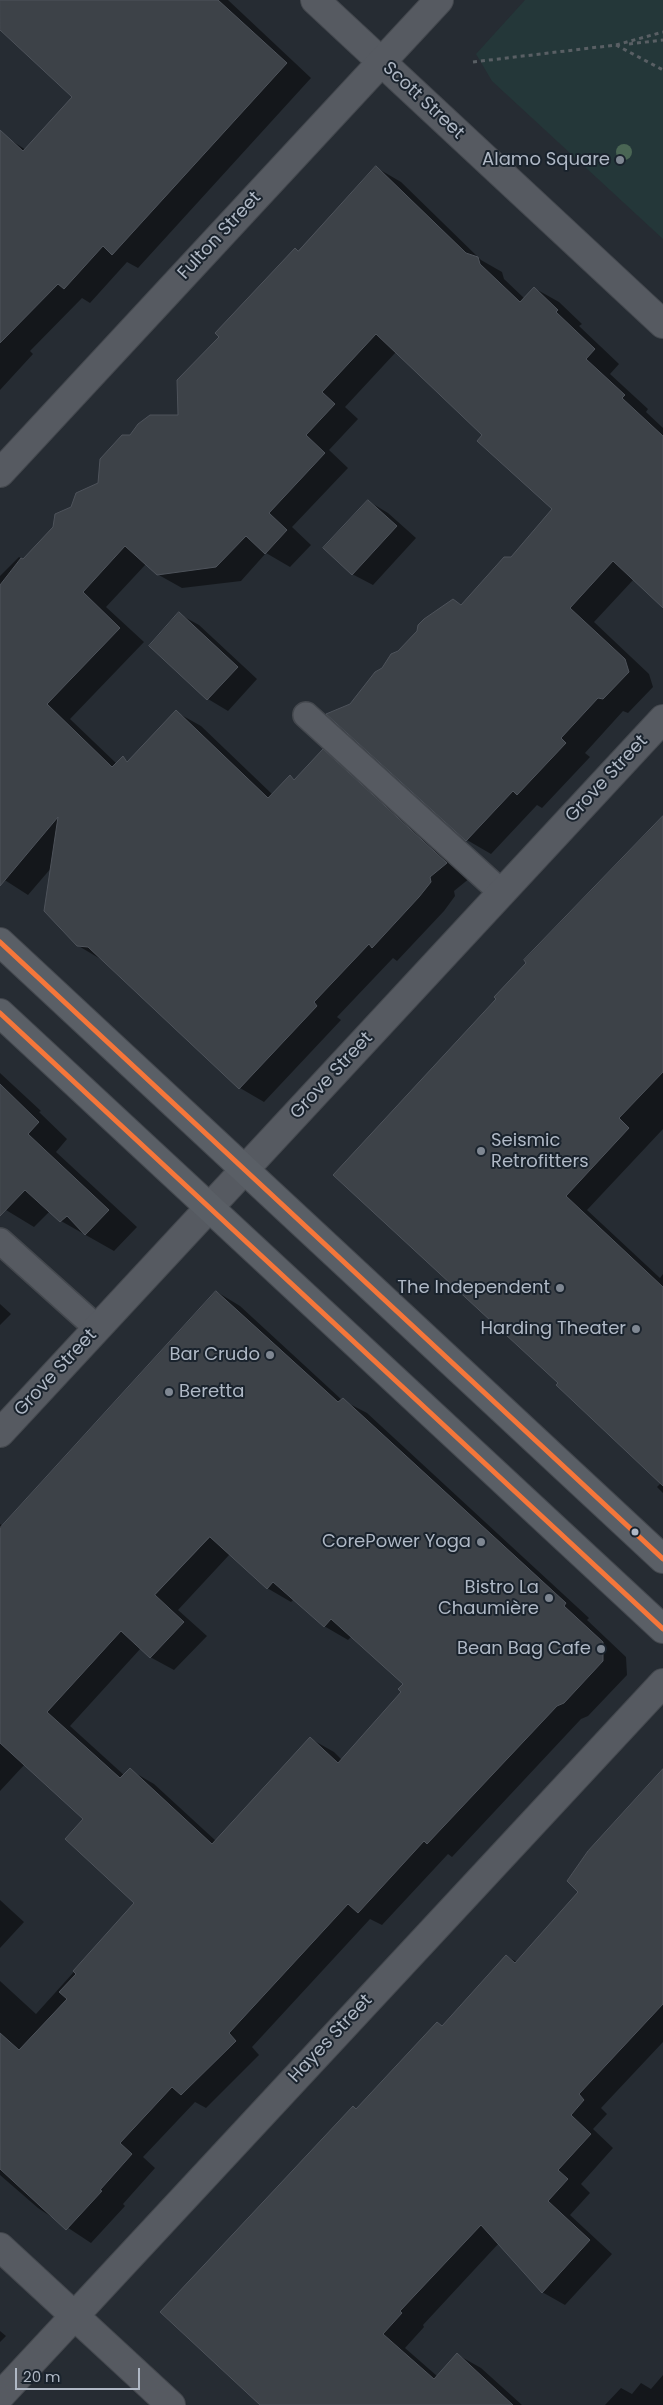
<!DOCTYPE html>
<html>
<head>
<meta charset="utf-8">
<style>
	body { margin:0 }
	#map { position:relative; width:663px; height:2405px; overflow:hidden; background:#262c33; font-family:Poppins,sans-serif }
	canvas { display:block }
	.scale { position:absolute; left:15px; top:2368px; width:125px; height:22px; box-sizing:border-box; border:2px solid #afb8c5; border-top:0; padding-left:6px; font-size:15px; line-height:18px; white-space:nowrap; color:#afb8c5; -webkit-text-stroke:4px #1a232d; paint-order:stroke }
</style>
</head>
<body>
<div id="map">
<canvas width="663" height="2405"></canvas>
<div class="scale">20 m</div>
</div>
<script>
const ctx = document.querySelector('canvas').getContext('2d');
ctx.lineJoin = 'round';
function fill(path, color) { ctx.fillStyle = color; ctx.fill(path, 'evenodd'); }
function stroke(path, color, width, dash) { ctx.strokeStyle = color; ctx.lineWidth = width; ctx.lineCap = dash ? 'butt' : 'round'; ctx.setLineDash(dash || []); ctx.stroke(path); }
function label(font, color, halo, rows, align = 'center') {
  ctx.font = font + ' Poppins,sans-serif'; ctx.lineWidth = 4; ctx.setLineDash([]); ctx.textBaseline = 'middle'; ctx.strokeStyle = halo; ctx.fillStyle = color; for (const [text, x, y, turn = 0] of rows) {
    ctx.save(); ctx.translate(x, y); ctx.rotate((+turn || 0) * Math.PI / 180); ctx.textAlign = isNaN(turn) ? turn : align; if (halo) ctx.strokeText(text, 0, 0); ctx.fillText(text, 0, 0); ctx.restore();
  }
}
fill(new Path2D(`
	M525,0H663V239L492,81L476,54Z`), '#243739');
fill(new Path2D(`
	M0,0H228L311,78L138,268L127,262L90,303L82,298L30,351L33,354L0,390V149L9,139L26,150L74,97L0,30Z
	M377,168L401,182L481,260L502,272L504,279L525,299L534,288L559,302L582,324L579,326L619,364L610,374L648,409L646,412L663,428V606L634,579L594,622L649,674L653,687L628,713L623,711L585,753L590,757L542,808L537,805L491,854L467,840L328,714L351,705L399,652L453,600L462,605L512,559L554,509L484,435L396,352L345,407L358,419L329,450L348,468L292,527L311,545L290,567L266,553L241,581L182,588L157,574L146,564L106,607L144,642L70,719L117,764L123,758L129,762L176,712L201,726L273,795L290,777L295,780L323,751L347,765L470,878L454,891L455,896L444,911L397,961L393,958L337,1017L341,1020L264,1102L240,1088L102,960L77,945L52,867L28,895L0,877V576L19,557L24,560L72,508L99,484L131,436L180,416L221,337Z
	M368,501L388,513L416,538L373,585L352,574Z
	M179,614L199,625L257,679L228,711L208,699Z
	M663,816V1129L587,1210L660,1278L663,1274V1493L657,1487L661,1483L559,1383L498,999L527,963L525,961Z
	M0,1073L41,1111L39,1112L67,1139L56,1152L137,1227L114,1251L61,1221L50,1211L34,1227L6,1210L0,1204Z
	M217,1292L240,1306L342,1400L367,1413L589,1618L587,1620L626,1657L627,1675L588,1716L581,1719L452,1857L448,1854L382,1925L370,1919L252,2047L259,2055L206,2108L195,2102L143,2157L155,2168L123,2204L125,2206L91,2243L38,2208L0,2175V1981L36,2014L136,1903L85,1819L25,1764L0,1791V1524L3,1526ZM230,1554L267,1588L291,1602L294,1599L324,1626L348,1640L352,1636L405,1684L403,1692L342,1760L334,1752L311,1739L216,1841L154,1784L130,1770L125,1776L70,1726L141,1648L150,1657L174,1670L207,1636L178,1610Z
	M0,1304L11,1314L0,1325Z
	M663,1771V2042L601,2108L607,2114L593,2129L613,2148L581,2184L590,2193L570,2215L612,2254L565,2305L542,2292L499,2243L423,2325L424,2327L405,2348L437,2376L458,2355L481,2368L522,2405H262L357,2110L443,2027L506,1956L517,1962L580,1892Z
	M0,1900L24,1922L0,1948Z
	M0,2331L6,2336L0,2342Z
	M663,2375V2405H605L621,2388L632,2394L641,2383L651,2389Z`), '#0007');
const building = new Path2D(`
	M0,0H218L287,63L112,255L103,246L64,289L58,284L0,343V130L23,151L72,97L0,30Z
	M376,166L466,253L478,257L480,264L520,302L534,287L558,310L556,312L595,349L586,359L625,395L622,398L663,436V608L613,561L570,608L625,659L629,672L603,699L598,698L561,738L566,743L517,795L513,791L466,841L326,714L350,704L375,672L382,668L391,654L398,651L417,631L418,625L424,619L453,599L461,605L504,557H511L552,509L477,441L482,435L376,334L322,392L335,404L306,435L325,453L269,513L287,530L265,554L246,536L216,567L157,575L125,546L83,592L120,628L47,704L112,767L123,756L127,762L176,710L268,798L290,775L294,780L323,749L447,863L430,877L431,882L419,897L372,948L369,944L314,1002L317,1006L239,1089L88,947L77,946L44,911L58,817L0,886V585L21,558L23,559L53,527L55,514L71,507L76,493L98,483L100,459L122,435H130L138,424L150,415H178L177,380L219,337L215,333L295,248L298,251Z
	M368,500L397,526L352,575L323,548Z
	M179,612L238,667L207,700L149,646Z
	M663,816V1072L619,1118L629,1128L566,1196L663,1287V1486L556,1385L558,1383L333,1175L496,999L494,997L526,963L524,960Z
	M0,1084L39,1122L28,1134L109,1210L85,1235L67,1216L60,1222L25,1190L0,1216Z
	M216,1291L338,1402L343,1398L566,1603L564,1606L603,1642V1661L564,1703L557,1706L427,1844L424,1841L358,1913L348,1904L229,2033L236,2041L181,2095L172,2087L120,2143L132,2154L100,2190L102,2191L66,2230L0,2169V2033L19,2050L67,1999L59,1992L76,1974L73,1971L134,1903L65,1839L83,1819L0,1743V1528ZM210,1537L267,1589L273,1582L324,1627L331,1619L403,1684L398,1689L401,1692L338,1763L310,1737L212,1844L130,1768L120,1778L47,1712L121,1631L150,1658L184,1622L155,1595Z
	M663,1769V2004L579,2094L584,2100L571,2115L591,2134L558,2170L568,2179L548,2201L590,2240L542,2293L481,2225L400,2311L402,2313L383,2334L434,2379L457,2353L513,2405H260L160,2312L353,2106L356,2109L437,2022L442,2026L506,1955L515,1963L578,1892L567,1881L588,1851Z`);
fill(building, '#3d4248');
stroke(building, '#4e535b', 1);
const service = new Path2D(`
	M306,715L501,892
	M0,1241L97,1328`);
const minor = new Path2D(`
	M315,0L663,324
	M0,1433L663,719
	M0,2247L171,2405
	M0,2396L663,1683`);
const tertiary = new Path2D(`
	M0,473L439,0`);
const secondary = new Path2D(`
	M0,942L663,1559
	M0,1013L663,1629`);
stroke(service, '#44484e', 28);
stroke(minor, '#44484e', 30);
stroke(tertiary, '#44484e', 30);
stroke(secondary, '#44484e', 30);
stroke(new Path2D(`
	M629,44L663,40
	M616,45L663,32
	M473,62L616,45L663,70`), '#595f64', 3, [4, 4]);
stroke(service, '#565a61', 25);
stroke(minor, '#565a61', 28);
stroke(tertiary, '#565a61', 28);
stroke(secondary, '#5a5f66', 28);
stroke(new Path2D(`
	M0,942L663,1559
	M0,1013L663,1629`), '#f5763a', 5);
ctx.fillStyle = '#4a6654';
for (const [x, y] of [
	[624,152]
]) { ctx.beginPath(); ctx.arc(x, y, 8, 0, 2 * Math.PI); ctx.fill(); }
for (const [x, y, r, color] of [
	[620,160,5,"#7f8792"],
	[481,1151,5,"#7f8792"],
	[560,1288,5,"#7f8792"],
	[636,1329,5,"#7f8792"],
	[270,1355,5,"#7f8792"],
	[169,1392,5,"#7f8792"],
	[635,1532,4.5,"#afb8c5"],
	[481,1542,5,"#7f8792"],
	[549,1598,5,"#7f8792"],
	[601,1649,5,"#7f8792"]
]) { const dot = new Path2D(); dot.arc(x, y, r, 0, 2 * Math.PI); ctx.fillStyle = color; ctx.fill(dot); stroke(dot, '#1a232d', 2); }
label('18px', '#afb8c5', '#1a232d', [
	["Scott Street",423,101,43],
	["Fulton Street",220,236,-47],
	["Grove Street",607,779,-47],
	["Grove Street",332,1076,-47],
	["Grove Street",56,1373,-47],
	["Hayes Street",331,2039,-47]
]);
label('18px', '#afb8c5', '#1a232d', [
	["Alamo Square",610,160],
	["Seismic",491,1141,"left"],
	["Retrofitters",491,1162,"left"],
	["The Independent",550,1288],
	["Harding Theater",626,1329],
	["Bar Crudo",260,1355],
	["Beretta",179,1392,"left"],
	["CorePower Yoga",471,1542],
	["Bistro La",539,1588],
	["Chaumière",539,1609],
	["Bean Bag Cafe",591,1649]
], 'right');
</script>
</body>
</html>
